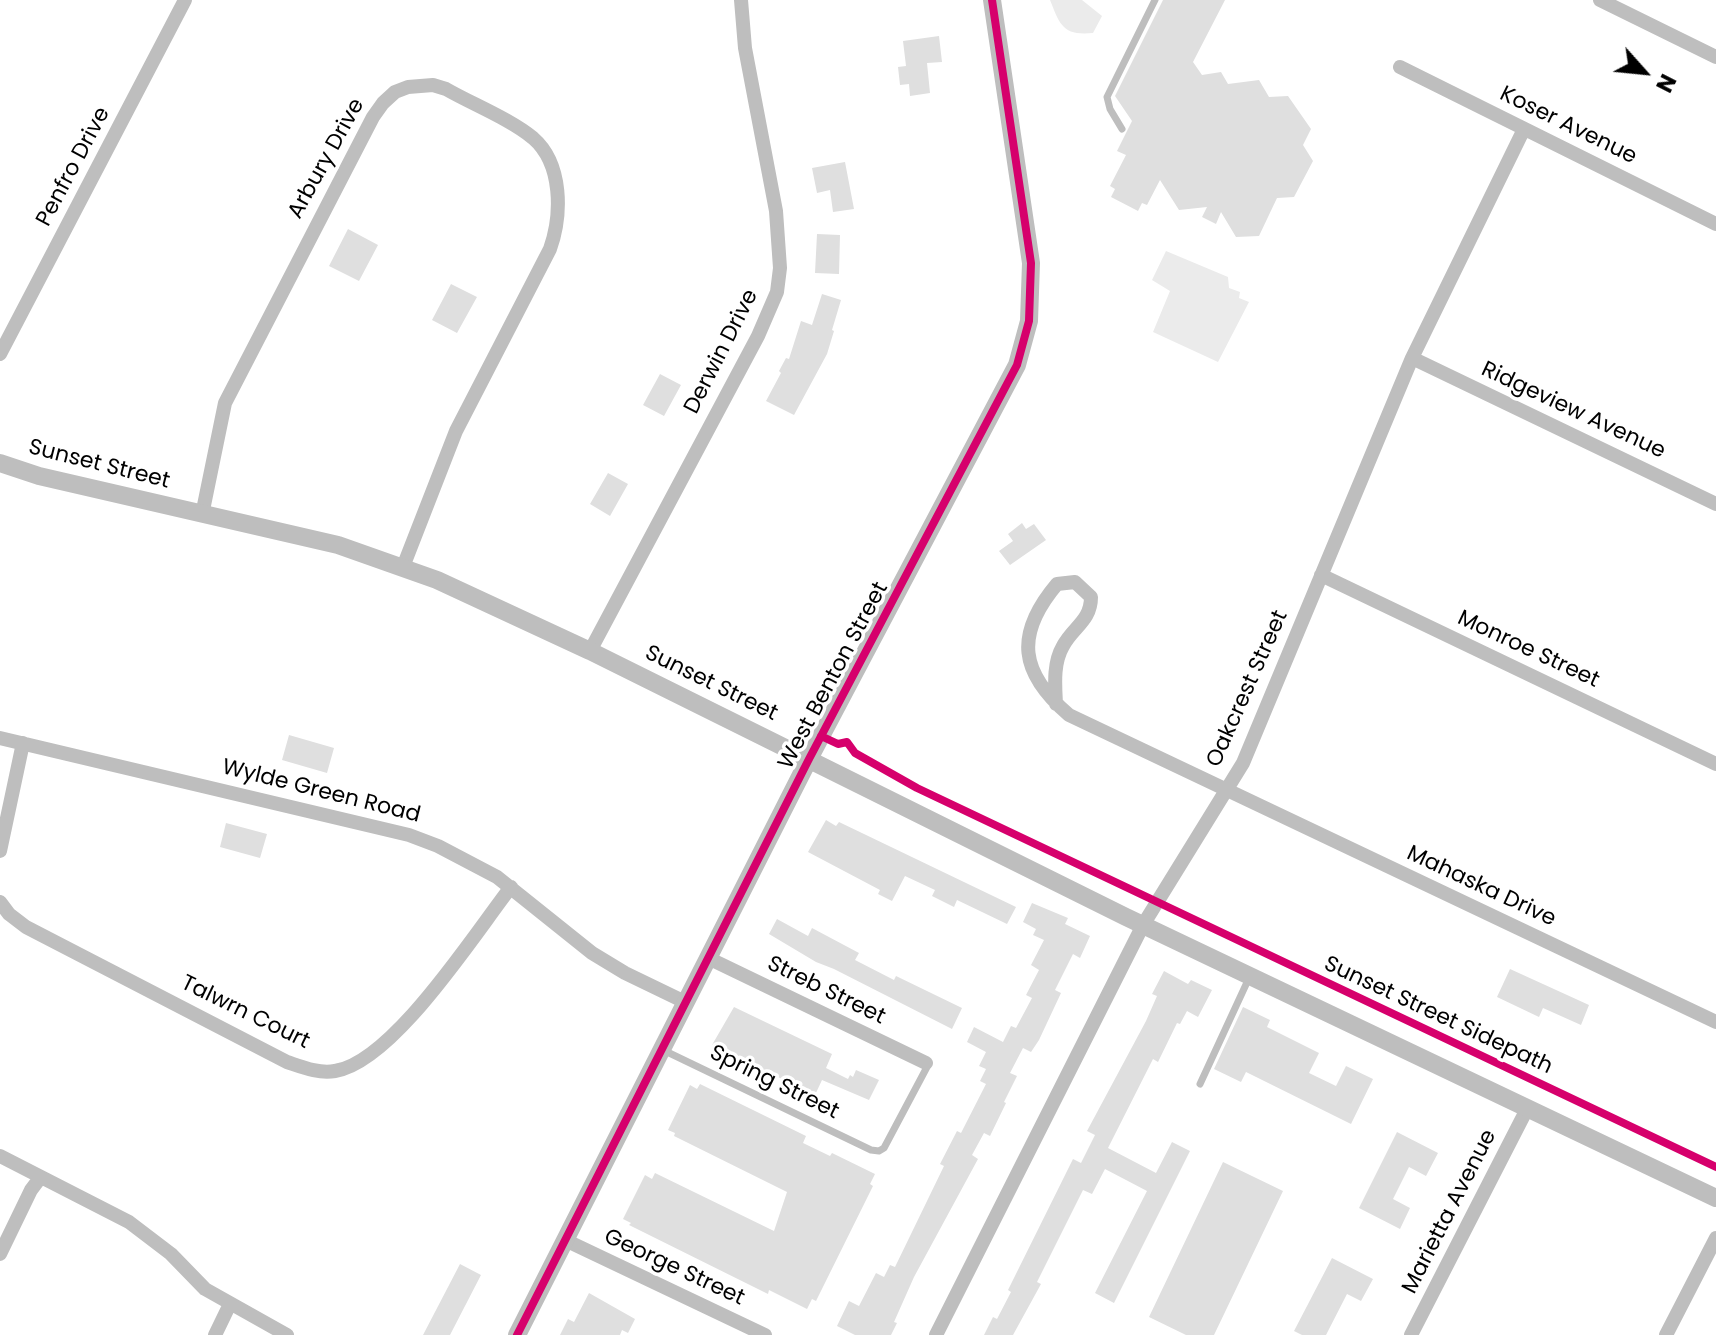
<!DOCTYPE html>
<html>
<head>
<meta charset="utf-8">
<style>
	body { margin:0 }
	#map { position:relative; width:1716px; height:1335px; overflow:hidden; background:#fff; font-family:Poppins,sans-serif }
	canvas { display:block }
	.north { position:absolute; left:1604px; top:32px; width:80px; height:80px; -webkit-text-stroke:6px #fff; paint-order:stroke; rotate:117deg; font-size:22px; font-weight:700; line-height:32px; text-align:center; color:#000 }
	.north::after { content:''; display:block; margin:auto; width:28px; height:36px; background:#000; clip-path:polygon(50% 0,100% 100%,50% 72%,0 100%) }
</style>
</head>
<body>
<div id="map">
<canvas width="1716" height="1335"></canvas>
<div class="north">N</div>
</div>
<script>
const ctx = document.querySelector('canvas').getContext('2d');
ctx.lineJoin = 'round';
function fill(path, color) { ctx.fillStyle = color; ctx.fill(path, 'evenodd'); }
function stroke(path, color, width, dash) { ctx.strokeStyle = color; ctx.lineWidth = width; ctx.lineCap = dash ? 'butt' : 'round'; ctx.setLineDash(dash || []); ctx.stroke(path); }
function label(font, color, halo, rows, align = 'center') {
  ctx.font = font + ' Poppins,sans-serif'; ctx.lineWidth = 7; ctx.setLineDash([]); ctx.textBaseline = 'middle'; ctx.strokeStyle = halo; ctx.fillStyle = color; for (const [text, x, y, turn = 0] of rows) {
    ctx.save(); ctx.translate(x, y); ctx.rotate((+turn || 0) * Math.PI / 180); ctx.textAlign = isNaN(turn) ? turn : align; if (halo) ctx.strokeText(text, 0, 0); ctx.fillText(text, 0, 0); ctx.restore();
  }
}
fill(new Path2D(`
	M1050,0H1082L1102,16L1093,33C1063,36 1060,25 1050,0Z
	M1166,251L1228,277L1229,288L1240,292L1239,298L1249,302L1218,362L1153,332L1170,291L1152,280Z`), '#ebebeb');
fill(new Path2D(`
	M1163,0H1225L1193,62L1202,75L1221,72L1228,84L1259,80L1269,97L1288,96L1311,129L1303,145L1313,161L1294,197L1277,198L1259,236L1236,237L1221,212L1216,224L1202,217L1207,207L1179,210L1160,180L1147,205L1142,203L1138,211L1111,197L1115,189L1110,186L1126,155L1117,151L1132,121L1115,96Z
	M939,36L942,62L927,63L930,93L910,96L909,84L900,85L898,67L906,66L903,41Z
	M845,162L854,209L833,212L830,190L817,193L812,168Z
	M348,229L378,245L359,281L329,266Z
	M817,234L840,235L839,274L815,273Z
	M451,284L477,297L457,333L432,320Z
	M822,294L841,300L832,330L834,331L827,354L794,415L766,401L781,373L779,371L786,358L789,359L801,321L812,325Z
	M660,374L681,385L664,416L643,405Z
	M608,473L628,484L610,516L590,504Z
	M1022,523L1026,529L1034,524L1046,540L1010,565L999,551L1013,541L1008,534Z
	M289,735L334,748L327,773L282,760Z
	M826,820L836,826L839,822L1016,907L1007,924L957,900L954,907L932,896L935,890L905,876L892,901L878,894L880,890L808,852Z
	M226,823L267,834L260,858L220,847Z
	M1032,903L1068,918L1065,924L1090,936L1080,958L1073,954L1055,990L1061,993L1039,1040L1031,1052L1023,1048L1010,1073L1017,1076L1004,1102L1006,1103L990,1136L984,1133L972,1155L978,1159L914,1277L894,1322L897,1323L891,1335H855L837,1326L849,1301L859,1306L876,1273L884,1277L890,1265L895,1267L944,1166L940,1164L957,1131L961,1133L986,1084L980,1081L986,1069L979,1066L986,1052L967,1042L974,1027L1003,1042L1011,1026L1016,1028L1032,998L1026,995L1039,970L1031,965L1044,940L1033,935L1036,929L1023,922Z
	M777,919L808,936L812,928L859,953L855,960L894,980L896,976L962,1008L952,1029L834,969L816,962L769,934Z
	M1510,969L1589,1005L1581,1025L1543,1008L1539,1017L1497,997Z
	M1164,971L1188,984L1191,980L1212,990L1198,1017L1187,1011L1180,1024L1177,1023L1158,1062L1153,1059L1108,1148L1156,1173L1172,1142L1190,1151L1114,1303L1095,1293L1147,1191L1105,1169L1092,1194L1083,1190L1037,1282L1041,1284L1013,1335H984L993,1317L997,1319L1011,1292L1008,1290L1073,1159L1081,1163L1095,1135L1087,1131L1146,1021L1157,996L1152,994Z
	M734,1007L832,1054L826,1068L848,1079L850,1075L853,1077L856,1070L879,1080L869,1100L822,1080L815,1095L712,1045Z
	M1243,1007L1270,1020L1267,1027L1319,1053L1309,1073L1336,1086L1346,1066L1373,1079L1351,1124L1246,1072L1241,1082L1214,1069Z
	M700,1084L806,1136L803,1143L830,1156L832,1153L875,1174L870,1184L873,1186L816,1301L812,1299L807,1309L769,1290L768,1294L629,1225L631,1223L623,1219L645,1175L652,1179L655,1173L774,1231L787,1192L674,1136L675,1133L668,1130L690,1085L697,1089Z
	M1397,1132L1438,1153L1426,1176L1409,1167L1393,1199L1410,1208L1400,1229L1359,1208Z
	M1223,1162L1283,1191L1214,1335H1186L1149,1317Z
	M1332,1258L1373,1279L1361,1301L1347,1294L1326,1335H1302L1294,1331Z
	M460,1264L481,1275L450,1335H423Z
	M589,1293L635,1319L628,1333L622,1330L620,1335H560L568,1319L574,1322Z`), '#dfdfdf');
stroke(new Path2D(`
	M1122,129L1110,109L1107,97L1155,0
	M663,1050L871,1150L879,1151L884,1148L927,1067L926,1064
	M1200,1084L1249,978`), '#bebebe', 7);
stroke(new Path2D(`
	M1600,0L1716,57
	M1400,67L1716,224
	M0,354L185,0
	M1412,358L1716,504
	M202,515L225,403L373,117L383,103L395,92L408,87L433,85L446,89C472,104 510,119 533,138C563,164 562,215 550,249L456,431L403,567
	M1321,575L1716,764
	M590,651L758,336L777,292L780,268L776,211L745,48L741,0
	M1056,704C1055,685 1053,663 1063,646C1073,627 1091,621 1091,597L1075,582L1057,584C1014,635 1020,673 1069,715L1716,1022
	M0,738L409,835L438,846L497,877L592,953L625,973L685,1002
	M0,851L23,743
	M0,902L9,914L26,927L287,1062C302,1067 319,1074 335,1071C393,1062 475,933 511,887
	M708,958L926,1063
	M0,1156L129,1222L171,1254L205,1289L287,1335
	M565,1240L765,1335
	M0,1254L31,1190L40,1178
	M215,1335L230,1304
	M936,1335L1143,925L1243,763L1412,358L1524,129
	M1411,1335L1527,1109
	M1666,1335L1716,1238`), '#bebebe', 14);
stroke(new Path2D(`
	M0,463L39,476L338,545L437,580L590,651L1126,917L1716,1198
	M517,1335L809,759L1017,365L1029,321L1031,263L992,0`), '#bebebe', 18);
stroke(new Path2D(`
	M821,736L838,744L847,742L855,753L917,788L1716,1167
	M517,1335L809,759L1017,365L1029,321L1031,263L992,0`), '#d6006c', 8);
label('22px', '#000', '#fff', [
	["Koser Avenue",1568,126,26],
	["Arbury Drive",327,159,-61],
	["Penfro Drive",74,167,-62],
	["Derwin Drive",722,352,-63],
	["Ridgeview Avenue",1573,411,25],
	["Sunset Street",99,465,14],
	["Monroe Street",1528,650,25],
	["West Benton Street",834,676,-62],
	["Sunset Street",711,684,26],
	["Oakcrest Street",1248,689,-66],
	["Wylde Green Road",321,792,14],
	["Mahaska Drive",1481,887,25],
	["Streb Street",826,991,26],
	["Talwrn Court",245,1013,26],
	["Sunset Street Sidepath",1438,1016,25],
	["Spring Street",774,1083,26],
	["Marietta Avenue",1450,1212,-63],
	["George Street",674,1268,25]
]);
</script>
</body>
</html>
